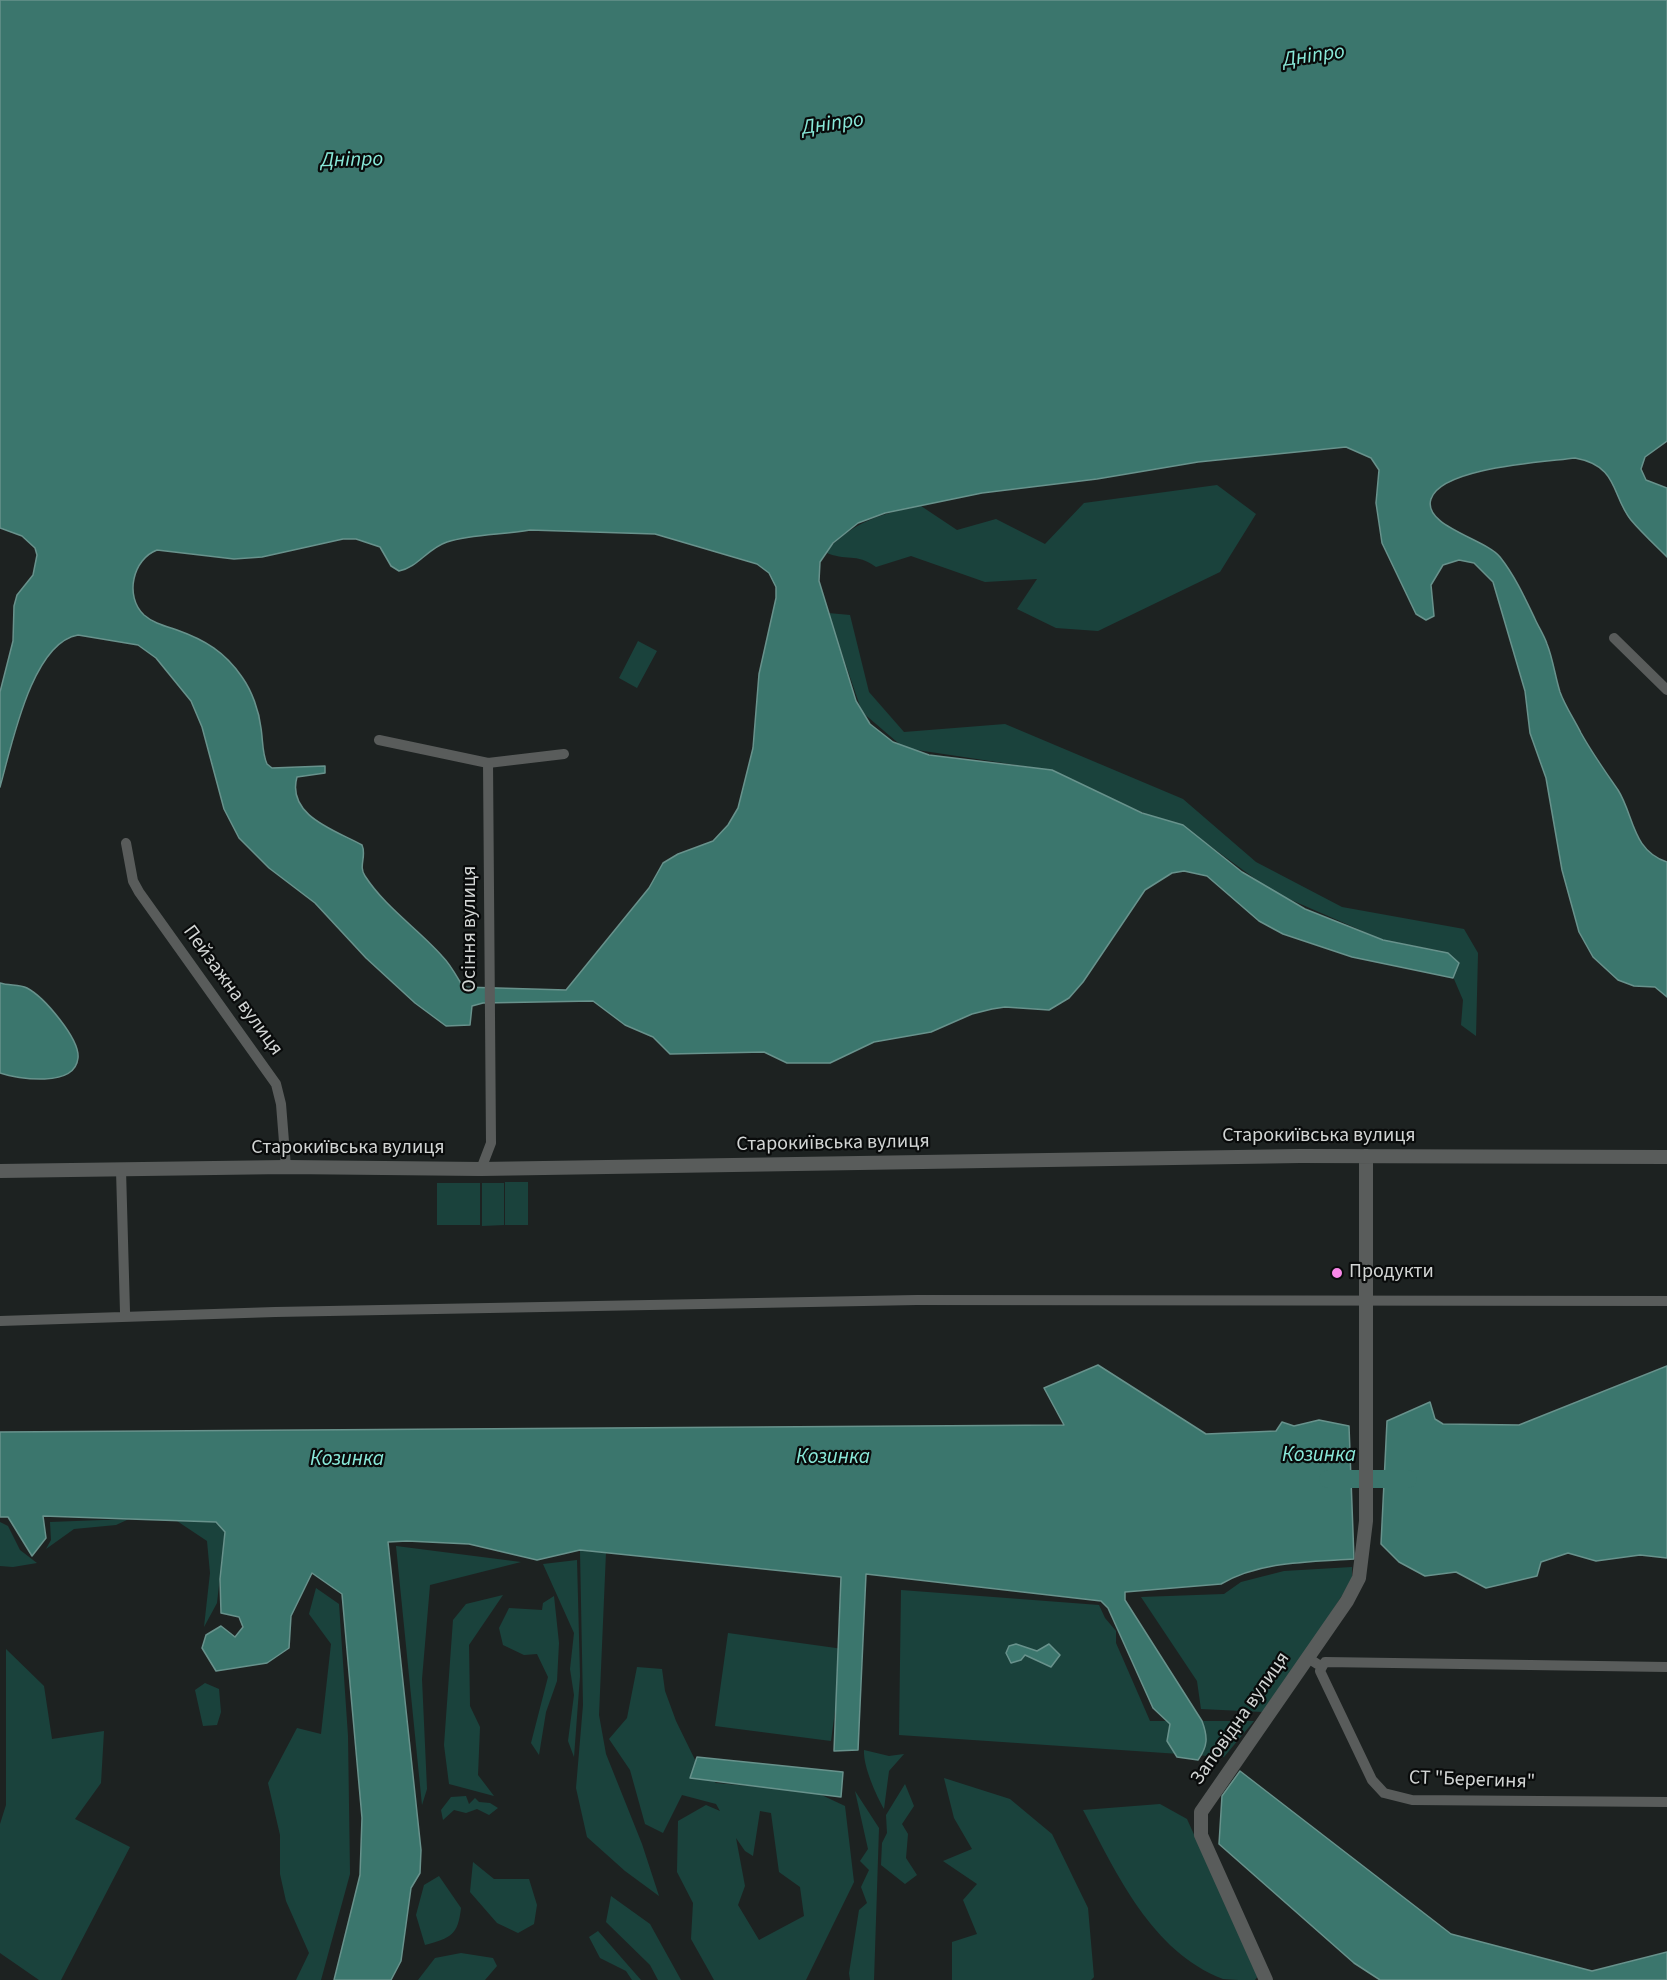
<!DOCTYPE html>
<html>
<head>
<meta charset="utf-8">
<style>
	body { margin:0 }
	canvas { display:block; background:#1d2221 }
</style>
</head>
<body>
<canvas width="1667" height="1980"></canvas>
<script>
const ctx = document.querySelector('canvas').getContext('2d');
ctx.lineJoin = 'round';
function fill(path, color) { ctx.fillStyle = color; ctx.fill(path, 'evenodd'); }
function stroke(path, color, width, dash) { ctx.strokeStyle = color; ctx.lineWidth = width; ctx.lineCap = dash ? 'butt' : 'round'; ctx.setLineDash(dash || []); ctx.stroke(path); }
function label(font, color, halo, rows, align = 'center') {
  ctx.font = font + ' "Source Sans 3",sans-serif'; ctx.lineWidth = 4.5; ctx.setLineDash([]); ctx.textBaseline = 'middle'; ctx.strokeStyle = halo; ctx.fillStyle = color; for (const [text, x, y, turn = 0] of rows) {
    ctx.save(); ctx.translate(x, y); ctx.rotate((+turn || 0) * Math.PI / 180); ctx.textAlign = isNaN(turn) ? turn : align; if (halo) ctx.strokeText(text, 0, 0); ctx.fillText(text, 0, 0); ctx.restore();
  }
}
fill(new Path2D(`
	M1217,485L1256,514L1220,572L1098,631L1056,628L1017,609L1037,579L985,582L911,556L876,567C856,552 846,562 825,552C855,521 879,514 921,506L957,530L996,519L1045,544L1084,503Z
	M828,613L850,615L869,692L904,732L1005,724L1183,799L1256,862L1342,907L1464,929L1478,953L1476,1036L1461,1025L1463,1000L1442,951L1383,940L1273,892L1187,829L1151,816L1043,769L904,748L862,712Z
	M638,641L657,651L637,688L619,678Z
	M505,1182H528V1225H505Z
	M437,1183H480V1225H437Z
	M482,1183H504V1225L482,1226Z
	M129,1519L116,1525L74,1529L46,1549L51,1540L50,1522Z
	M177,1521L216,1522L225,1532L217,1603L204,1627L210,1573L207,1541Z
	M0,1522L8,1526L20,1550L37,1563L13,1567L0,1566Z
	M396,1546L521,1562L430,1585L422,1679L427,1789L422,1805Z
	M580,1550L606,1552L599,1715L606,1754L642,1844L659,1896L625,1871L587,1837L576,1788L583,1705Z
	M577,1560L580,1676L574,1757L568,1741L574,1695L570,1669L574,1633L543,1564Z
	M1352,1567V1580L1299,1663L1263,1712L1201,1709L1197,1681L1141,1597L1224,1594L1241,1582L1284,1571Z
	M316,1588L339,1604L348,1736L350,1874L321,1980H296L309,1953L286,1901L280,1874V1835L268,1783L297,1728L321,1734L331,1644L309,1614Z
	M901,1590L1099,1605L1105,1618L1116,1631V1643L1150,1721H1254L1224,1757L899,1735Z
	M503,1595L469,1645L470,1706L480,1727L478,1775L494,1796L449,1784L444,1745L453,1620L466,1604Z
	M554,1596L559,1643L557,1681L546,1712L539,1755L531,1743L548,1677L537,1654L524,1655L503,1645L499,1628L509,1608L542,1610L543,1603Z
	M728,1633L843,1649L831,1741L715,1726Z
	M6,1649L44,1686L52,1739L104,1731L101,1783L75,1819L130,1847L61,1980H39L0,1953V1824L6,1805Z
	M637,1667L662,1669L665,1691L676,1721L699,1768L716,1783L815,1792L845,1806L854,1882L806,1980H714L691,1939L693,1903L677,1872L678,1821L706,1805L720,1811L716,1804L682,1795L663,1833L645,1824L630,1770L609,1739L627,1718ZM760,1811L771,1813L779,1872L800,1887L804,1916L759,1940L738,1905L745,1886L736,1838L745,1851L753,1856Z
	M205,1683L219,1689L221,1712L217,1725L203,1726L195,1690Z
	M864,1750L889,1756L904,1754L889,1771L884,1809C876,1795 863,1766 864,1750Z
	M944,1778L1010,1799L1052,1834L1088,1908L1094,1977L1091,1980H952V1942L977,1934L963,1900L977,1884L943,1861L972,1849L954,1818Z
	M905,1784L914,1806L902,1824L908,1834L906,1858L917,1875L905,1884L881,1865L882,1843L887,1833L886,1815Z
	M855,1791L879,1828L874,1980H850L849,1973L859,1910L867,1903L861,1887L869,1870L860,1861L868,1849Z
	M466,1796L469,1804L475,1798L479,1802L490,1803L498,1808L489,1815L477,1809L466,1813L454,1810L443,1820L441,1810L451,1797Z
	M1160,1804L1187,1819L1258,1976L1255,1980C1246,1980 1232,1980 1223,1979C1151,1951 1117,1874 1083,1810Z
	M473,1862L494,1879H529L537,1905L534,1924L518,1933L497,1923L470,1892Z
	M439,1876L461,1908C458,1935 451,1938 425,1945L416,1915L424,1885Z
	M611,1896L650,1924L681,1980H658L650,1965L606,1922Z
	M598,1931L641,1980H632L626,1971L600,1958L589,1937Z
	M461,1953L493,1958L497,1966L485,1980H418L435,1958Z`), '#1a423c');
const water = new Path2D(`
	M0,0H1667V441L1645,457L1641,469L1646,480L1667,488V557C1655,545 1642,533 1631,520C1611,495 1619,466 1575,458C1546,462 1441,467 1431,499C1422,526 1486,539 1500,557C1515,576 1525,598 1535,619C1539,628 1544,635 1547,644C1553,659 1555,676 1560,692C1565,706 1574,719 1581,733C1592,753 1605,771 1618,790C1634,815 1632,851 1667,862V997L1655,987L1634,986L1618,980L1593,957L1579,932L1562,870L1546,778L1530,733L1525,691L1493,582L1474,563L1459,560L1443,565L1431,585L1434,616L1426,620L1416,614L1382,543L1376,503L1379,470L1371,458L1346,447L1198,462L1097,479L982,493L885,513L858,523L833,543L820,562L819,581L856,701L870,724L893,742L929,755L1052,770L1142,813L1183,825L1242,872L1305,909L1383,940L1448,953L1459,963L1453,978L1352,957L1283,934L1259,921L1207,876L1184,871L1172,873L1145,890L1083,982L1069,998L1049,1010L1005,1007L992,1009L972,1014L931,1032L874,1042L830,1063H787L764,1052L670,1054L653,1037L625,1025L593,1001L483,1003L472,1006L470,1025L446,1026L415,1003L366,958L315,903L269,868L239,838L224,809L202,727L191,701L156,658L138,645L78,635C31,643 11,749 0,787V692L13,641L14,606L17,595L33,575L37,555L35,548L22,536L0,528ZM530,530L655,534L757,564L769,573L776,587V598L759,674L753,748L738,808L728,825L713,841L678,854L663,863L649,888L566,990L463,987C457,977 451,965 442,956C418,929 385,907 365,876C358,866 367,856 362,845C337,831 286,816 297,777L325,773V766L272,768L267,764C262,753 263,740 261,728C259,711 252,691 242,677C225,652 205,640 177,630C165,626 153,623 144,615C124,596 133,559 157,550L234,559L262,557L343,539H356L380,547L391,566L399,571C417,568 428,548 447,542C473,534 503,535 530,530Z
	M0,983C9,986 19,984 27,988C44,997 80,1039 78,1058C75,1088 18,1079 0,1073Z
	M1098,1365L1206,1434L1276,1431L1282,1422L1294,1426L1319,1420L1349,1426L1354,1559C1310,1562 1260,1561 1221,1584L1125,1592V1600L1202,1721C1208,1737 1208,1746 1198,1760L1177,1757L1167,1741L1170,1724L1153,1708L1108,1608L1101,1601L866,1574L858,1750L834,1751L841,1577L580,1550L537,1560L469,1544L407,1541L388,1542L421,1850L420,1873L411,1888L401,1961L391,1980H334L360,1875L362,1818L342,1594L312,1573L291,1616L289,1648L267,1663L216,1671L202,1648L206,1635L221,1626L235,1637L243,1627L239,1617L221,1613L220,1579L225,1532L216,1522L43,1516L46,1538L32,1556L8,1517H0V1432L1064,1425L1044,1388Z
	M1667,1366V1558L1640,1555L1596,1561L1568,1553L1541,1562L1537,1576L1486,1588L1456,1572L1425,1576L1399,1562L1381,1544L1387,1421L1430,1402L1435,1419L1443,1424L1519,1425Z
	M1016,1644L1037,1651L1049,1644L1060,1655L1051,1667L1025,1655L1021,1660L1011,1663L1006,1653L1009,1646Z
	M697,1757L843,1772L841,1797L690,1778Z
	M1240,1771L1451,1934L1592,1971L1667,1952V1980H1380L1354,1963L1219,1844L1222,1796Z`);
fill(water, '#3b766d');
stroke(water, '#68928c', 1.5);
stroke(new Path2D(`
	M1328,1479H1408`), '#3b766d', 18);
stroke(new Path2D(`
	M1614,638L1667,690
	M379,740L488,763
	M126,843L133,881L139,892L276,1084L281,1104L286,1167
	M481,1169L491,1143L488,763L564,754
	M121,1170L125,1312
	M0,1321L275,1312L917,1300L1667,1301
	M1308,1658L1322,1667L1325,1662L1667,1667
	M1322,1667L1320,1671L1372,1780L1384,1793L1412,1800L1667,1802`), '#595c5b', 10);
stroke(new Path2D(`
	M0,1171L286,1167L481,1169L1300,1156L1667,1157
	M1266,1980L1201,1835V1812L1347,1601L1359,1578L1366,1521V1156`), '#595c5b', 14);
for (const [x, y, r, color] of [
	[1337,1273,6,"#f987e9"]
]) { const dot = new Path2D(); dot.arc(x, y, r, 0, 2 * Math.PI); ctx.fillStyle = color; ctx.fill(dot); stroke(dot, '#090b0b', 2); }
label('20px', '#d2d5d4', '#090b0b', [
	["Осіння вулиця",471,929,-90],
	["Пейзажна вулиця",232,991,54],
	["Старокиївська вулиця",1319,1137],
	["Старокиївська вулиця",833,1144,-1],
	["Старокиївська вулиця",348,1149],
	["Заповідна вулиця",1241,1719,-55],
	["СТ \"Берегиня\"",1472,1781,2]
]);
label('20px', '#d2d5d4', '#090b0b', [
	["Продукти",1349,1273]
], 'left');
label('italic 21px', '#89e9d9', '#090b0b', [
	["Дніпро",1314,57,-8],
	["Дніпро",833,125,-8],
	["Дніпро",352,161,-1],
	["Козинка",1319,1456],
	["Козинка",833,1458],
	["Козинка",347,1460]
]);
</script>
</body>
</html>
